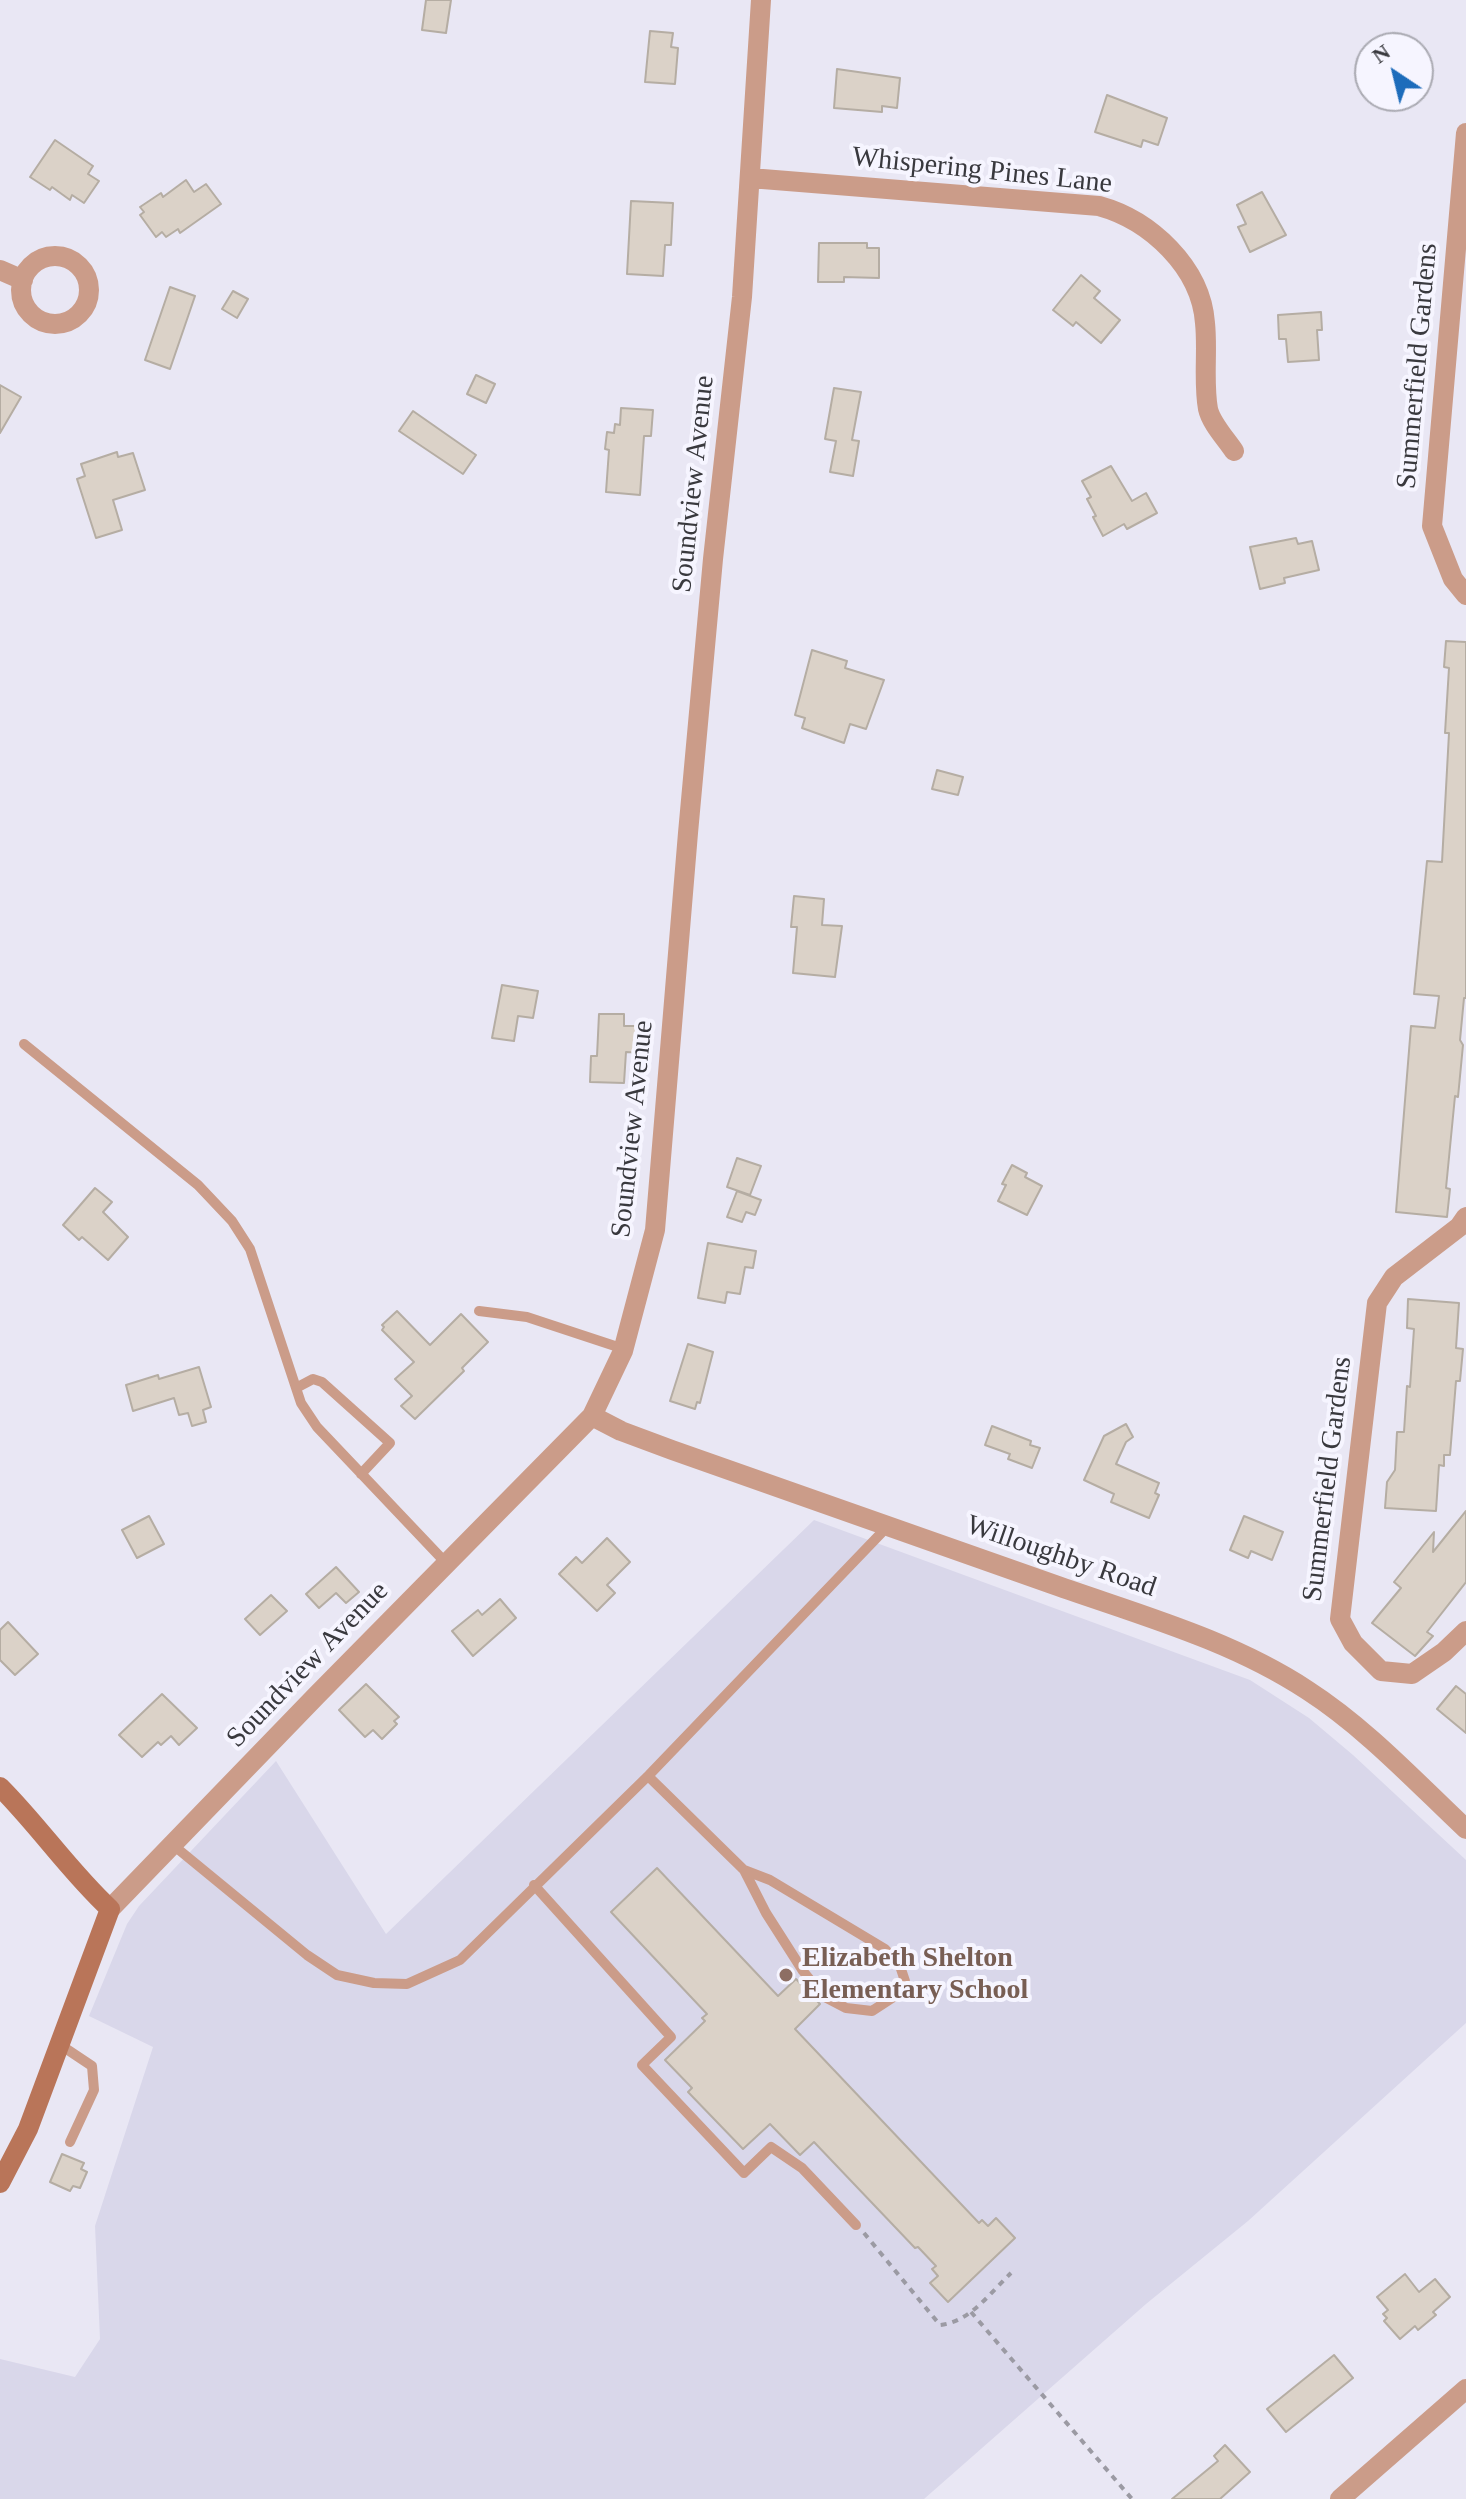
<!DOCTYPE html>
<html>
<head>
<meta charset="utf-8">
<style>
	body { margin:0 }
	#map { position:relative; width:1466px; height:2499px; overflow:hidden; background:#e9e7f4; font-family:"Times New Roman",serif }
	canvas { display:block }
	.north { position:absolute; left:1354px; top:32px; width:80px; height:80px; box-sizing:border-box; background:#f6f5ff; border:2px solid #aaaab2; border-radius:50%; rotate:325deg; font-size:22px; font-weight:700; line-height:32px; text-align:center; color:#39393e }
	.north::after { content:''; display:block; margin:auto; width:28px; height:36px; background:#1d6cbb; clip-path:polygon(50% 0,100% 100%,50% 72%,0 100%) }
</style>
</head>
<body>
<div id="map">
<canvas width="1466" height="2499"></canvas>
<div class="north">N</div>
</div>
<script>
const ctx = document.querySelector('canvas').getContext('2d');
ctx.lineJoin = 'round';
function fill(path, color) { ctx.fillStyle = color; ctx.fill(path, 'evenodd'); }
function stroke(path, color, width, dash) { ctx.strokeStyle = color; ctx.lineWidth = width; ctx.lineCap = dash ? 'butt' : 'round'; ctx.setLineDash(dash || []); ctx.stroke(path); }
function label(font, color, halo, rows, align = 'center') {
  ctx.font = font + ' "Times New Roman",serif'; ctx.lineWidth = 8; ctx.setLineDash([]); ctx.textBaseline = 'middle'; ctx.strokeStyle = halo; ctx.fillStyle = color; for (const [text, x, y, turn = 0] of rows) {
    ctx.save(); ctx.translate(x, y); ctx.rotate((+turn || 0) * Math.PI / 180); ctx.textAlign = isNaN(turn) ? turn : align; if (halo) ctx.strokeText(text, 0, 0); ctx.fillText(text, 0, 0); ctx.restore();
  }
}
fill(new Path2D(`
	M814,1520L1250,1680L1309,1718L1353,1755L1466,1860V2023L1248,2221L1146,2304L924,2499H0V2359L75,2377L100,2339L95,2226L153,2047L89,2016L127,1924L139,1906L276,1761L386,1934Z`), '#d9d7ea');
const building = new Path2D(`
	M426,0H451L446,33L422,30Z
	M650,31L673,33L671,47L678,48L675,84L645,82Z
	M837,69L900,78L897,108L882,106V112L834,108Z
	M1107,95L1167,118L1158,145L1143,140L1141,147L1095,132Z
	M55,140L93,166L88,174L99,181L84,203L72,195L70,200L52,187L50,190L30,177Z
	M186,180L194,192L206,184L221,204L180,233L178,229L166,237L162,232L156,237L140,215L144,212L140,207L161,193L163,197Z
	M1262,192L1286,235L1250,252L1238,227L1246,224L1237,205Z
	M631,201L673,203L671,245H665L663,276L627,274Z
	M819,243H867V248H879V278L844,277V282H818Z
	M1081,275L1100,291L1094,298L1120,320L1101,343L1076,322L1073,326L1053,310Z
	M170,287L195,296L170,369L145,360Z
	M233,291L248,299L237,318L222,309Z
	M1321,312L1322,330H1317L1319,360L1288,362L1286,339H1279L1278,315Z
	M476,375L495,384L486,403L467,394Z
	M0,385L21,397L0,433Z
	M834,388L861,392L852,440L859,441L853,476L830,472L836,441L825,439Z
	M621,408L653,410L651,436H644L640,495L606,492L609,450L605,449L607,432L614,433L615,424L620,425Z
	M413,411L476,455L463,474L399,431Z
	M117,452L118,457L133,453L145,490L113,500L122,530L96,538L77,479L85,476L81,464Z
	M1111,466L1132,501L1146,493L1157,513L1127,529L1124,524L1103,536L1093,517L1096,516L1087,499L1091,497L1082,481Z
	M1296,538L1298,544L1312,541L1319,570L1284,578L1285,583L1260,589L1250,547Z
	M1446,641L1466,642V998H1464L1460,1040L1463,1045L1458,1097L1455,1096L1446,1188L1450,1189L1447,1217L1396,1212L1411,1026L1435,1028L1439,996L1414,994L1427,861L1442,862L1449,733H1445L1449,668L1444,667Z
	M812,650L847,661L845,668L884,680L866,729L850,724L844,743L802,728L805,718L795,715Z
	M937,770L963,777L958,795L932,789Z
	M794,896L824,899L822,925L842,926L835,977L793,973L797,927H791Z
	M502,985L538,991L533,1018L518,1016L514,1041L492,1038Z
	M599,1014H624V1026H644L643,1053L626,1052L624,1083L590,1082L591,1056H597Z
	M737,1158L761,1166L750,1195L727,1187Z
	M1012,1165L1027,1173L1025,1177L1042,1186L1027,1215L998,1201L1006,1185L1002,1184Z
	M95,1188L112,1202L103,1212L128,1237L108,1260L82,1237L79,1240L63,1225Z
	M737,1191L761,1200L755,1215L746,1212L742,1222L727,1217Z
	M708,1243L756,1251L753,1268L745,1267L740,1294L727,1292L725,1303L698,1298Z
	M1408,1299L1459,1303L1456,1348L1463,1349L1460,1381H1456L1450,1455H1444V1466L1439,1465L1436,1511L1385,1508L1387,1482L1395,1470L1397,1432H1404L1407,1386L1410,1387L1414,1329L1407,1328Z
	M397,1311L430,1345L461,1314L488,1342L462,1368L464,1371L415,1419L401,1406L412,1396L395,1379L414,1362L382,1330L384,1327L382,1325Z
	M688,1344L713,1352L700,1403L697,1402L695,1409L670,1401Z
	M199,1367L211,1407L203,1410L206,1422L192,1426L188,1413L179,1415L174,1398L133,1411L126,1385L158,1375L159,1379Z
	M1126,1424L1133,1437L1126,1442L1116,1464L1159,1483L1155,1493L1159,1495L1149,1518L1111,1502L1114,1494L1084,1480L1104,1436Z
	M992,1426L1031,1441L1030,1445L1040,1448L1032,1468L1008,1459L1010,1454L985,1445Z
	M1466,1511V1582L1427,1632L1433,1636L1415,1656L1372,1623L1401,1588L1394,1582L1434,1532L1433,1552Z
	M149,1516L164,1544L137,1558L122,1530Z
	M1244,1516L1283,1532L1272,1560L1251,1551L1248,1558L1230,1550Z
	M607,1538L630,1562L607,1585L615,1593L597,1611L559,1574L576,1557L582,1563Z
	M336,1567L359,1592L346,1603L336,1593L319,1608L306,1594Z
	M271,1595L287,1611L260,1635L245,1619Z
	M500,1599L516,1618L473,1656L452,1631L478,1610L482,1615Z
	M8,1622L38,1654L15,1675L0,1660V1630Z
	M366,1684L399,1717L394,1721L397,1724L382,1739L373,1730L365,1737L339,1710Z
	M1456,1686L1466,1694V1733L1437,1709Z
	M162,1694L197,1728L179,1745L171,1736L161,1745L158,1742L142,1757L119,1735Z
	M657,1868L778,1996L796,1979L820,2004L795,2029L979,2223L982,2220L988,2226L996,2218L1015,2238L948,2302L930,2283L938,2276L932,2269L936,2266L918,2247L915,2248L814,2142L800,2155L770,2124L743,2149L688,2092L692,2088L665,2060L705,2021L702,2018L707,2014L611,1912Z
	M62,2154L84,2163L81,2169L87,2172L80,2188L73,2186L70,2191L50,2182Z
	M1405,2274L1419,2292L1435,2279L1450,2297L1433,2312L1436,2315L1418,2330L1415,2326L1400,2339L1384,2321L1387,2318L1383,2314L1388,2310L1377,2297Z
	M1334,2355L1353,2378L1286,2432L1267,2409Z
	M1225,2445L1250,2472L1220,2499H1172L1218,2461L1214,2456Z`);
fill(building, '#dbd2c8');
stroke(building, '#b5ada3', 2);
stroke(new Path2D(`
	M864,2233L940,2325C970,2322 990,2293 1011,2273
	M971,2312L1132,2499`), '#9b9aa3', 4, [6, 6]);
stroke(new Path2D(`
	M24,1044L198,1185L232,1221L250,1249L301,1403L317,1427L446,1563
	M479,1311L527,1317L624,1349
	M296,1388L313,1379L322,1382L390,1443L361,1474
	M648,1776L744,1870L766,1913L803,1971L823,1996L846,2008L872,2011L895,1996L905,1981L900,1966L885,1949L770,1880L744,1870
	M173,1845L307,1955L337,1975L374,1983L407,1984L460,1960L649,1775L888,1526
	M534,1885L671,2037L642,2065L744,2173L771,2147L802,2168L856,2225
	M59,2044L92,2066L94,2090L70,2142`), '#cb9c89', 10);
stroke(new Path2D(`
	M1466,133L1432,526L1453,579L1466,595
	M750,178L1099,206C1150,220 1201,267 1205,323C1208,351 1203,382 1208,409C1211,423 1226,439 1234,451
	M21 290a34 34 0 1 1 68 0a34 34 0 1 1-68 0Z
	M0,270L23,280
	M1466,1217L1459,1227L1394,1277L1377,1303L1340,1619L1353,1643L1381,1671L1412,1674L1444,1652L1466,1631
	M592,1416L621,1431L672,1450C800,1495 928,1539 1055,1585C1140,1615 1231,1640 1307,1690C1366,1728 1415,1781 1466,1829
	M110,1909L316,1696L592,1416L623,1351L655,1230L688,833L713,559L742,297L761,0
	M1340,2499L1466,2389`), '#cb9c89', 20);
stroke(new Path2D(`
	M0,1787C39,1826 70,1872 110,1909L28,2129L0,2183`), '#b97559', 20);
for (const [x, y, r, color] of [
	[786,1975,8,"#8d6e63"]
]) { const dot = new Path2D(); dot.arc(x, y, r, 0, 2 * Math.PI); ctx.fillStyle = color; ctx.fill(dot); stroke(dot, '#f6f5ff', 3); }
label('28px', '#39393e', '#f6f5ff', [
	["Whispering Pines Lane",982,171,6],
	["Summerfield Gardens",1418,366,-85],
	["Soundview Avenue",694,484,-84],
	["Soundview Avenue",633,1129,-84],
	["Summerfield Gardens",1328,1479,-83],
	["Willoughby Road",1061,1557,19],
	["Soundview Avenue",308,1665,-46]
]);
label('bold 28px', '#785e54', '#f6f5ff', [
	["Elizabeth Shelton",802,1959],
	["Elementary School",802,1991]
], 'left');
</script>
</body>
</html>
